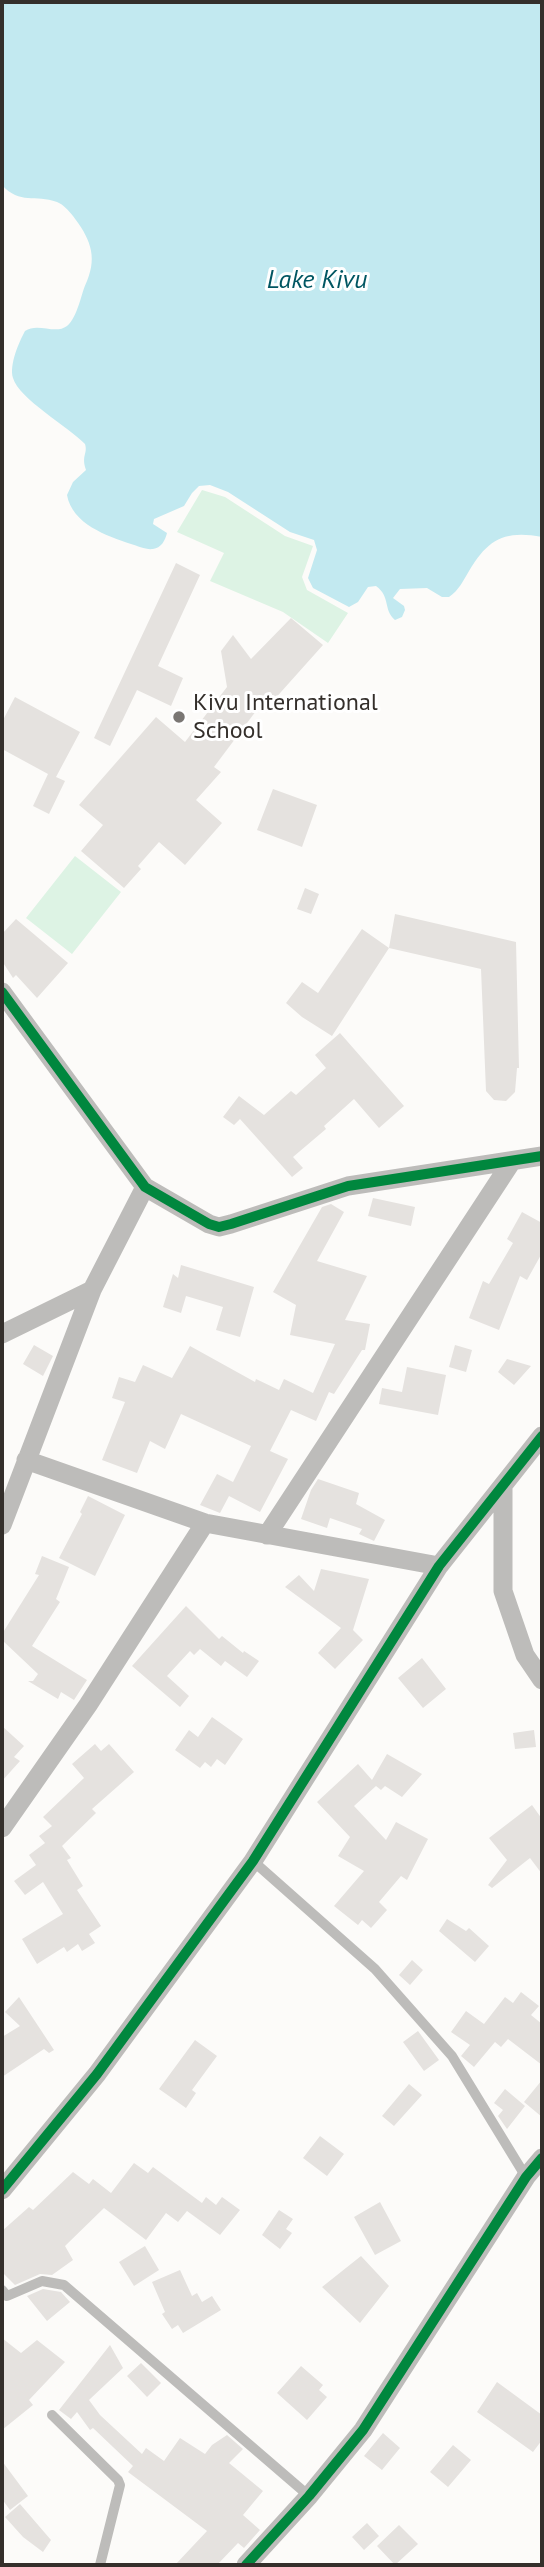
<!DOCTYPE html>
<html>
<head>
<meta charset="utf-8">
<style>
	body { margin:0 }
	#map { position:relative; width:544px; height:2567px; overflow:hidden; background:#fcfbf9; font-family:"PT Sans",sans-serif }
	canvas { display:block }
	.frame { position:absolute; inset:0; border:4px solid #342f2b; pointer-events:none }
</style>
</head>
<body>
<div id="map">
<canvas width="544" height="2567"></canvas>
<div class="frame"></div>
</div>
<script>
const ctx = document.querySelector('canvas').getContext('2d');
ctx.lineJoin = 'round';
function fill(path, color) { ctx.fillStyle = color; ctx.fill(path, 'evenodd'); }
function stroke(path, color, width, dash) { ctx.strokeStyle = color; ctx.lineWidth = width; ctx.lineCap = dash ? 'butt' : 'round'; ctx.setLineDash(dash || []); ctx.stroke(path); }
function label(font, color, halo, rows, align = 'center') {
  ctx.font = font + ' "PT Sans",sans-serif'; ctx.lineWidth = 6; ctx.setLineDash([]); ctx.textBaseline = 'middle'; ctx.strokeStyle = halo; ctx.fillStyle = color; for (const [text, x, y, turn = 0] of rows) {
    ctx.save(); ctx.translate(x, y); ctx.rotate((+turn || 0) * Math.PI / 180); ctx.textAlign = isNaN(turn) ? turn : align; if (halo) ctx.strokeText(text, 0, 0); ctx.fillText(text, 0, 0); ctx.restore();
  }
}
fill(new Path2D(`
	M202,490L225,497L285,536L313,546L302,577L307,590L348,613L328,643L283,612L210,581L224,553L177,532Z
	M75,856L121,892L72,954L26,918Z`), '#ddf3e4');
fill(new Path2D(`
	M2,2H542V537C505,530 488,539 469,571C463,581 459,590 449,597H442L427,588L400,589L393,598L404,606L405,610L402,617L395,620C383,610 391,597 376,586L368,587L358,602L349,607L313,588L308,578L317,550L314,540L290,532L228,492L210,485L199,486L192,493L184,506L154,519L153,524L167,533C165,541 161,548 153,549C146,550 138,546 131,544C107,536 72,524 67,495L73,482L86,470C81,455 88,454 85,444C69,427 19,399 13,378C9,365 19,342 25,331C38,322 55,335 67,326C78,317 81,293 87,281C98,255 89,237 73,216C68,210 64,205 57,202C35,194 20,205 2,185Z`), '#c2e9f0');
fill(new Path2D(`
	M176,563L200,575L158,666L183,678L171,706L137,690L110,746L94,738Z
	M291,618L323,645L264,711L259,707L214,767L221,772L196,800L222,823L185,865L159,842L138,866L141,869L124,888L81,851L103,825L79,805L156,717L185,742L227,687L221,651L233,635L251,659Z
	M15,697L80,732L56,777L65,781L49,814L33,806L48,774L2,749V722Z
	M273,789L317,805L302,847L257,830Z
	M305,888L319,894L311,914L297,909Z
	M395,914L516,942L519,1068H517L515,1092L506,1101L494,1100L486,1091L481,969L389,948Z
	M16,919L68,963L37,998L16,975L13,978L2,961V934Z
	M362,929L389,948L332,1036L302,1017L286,1003L302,982L318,993Z
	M340,1033L404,1106L379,1128L354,1099L324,1126L326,1129L293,1157L303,1168L292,1177L240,1119L234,1125L223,1117L239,1096L264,1115L291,1091L296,1095L326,1068L315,1055Z
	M373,1198L415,1207L411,1226L368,1216Z
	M331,1204L344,1212L317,1261L367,1276L345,1320L370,1324L365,1350H362L334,1394L329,1392L316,1421L291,1410L270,1451L288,1459L260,1512L229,1496L220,1513L200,1505L217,1474L233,1482L251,1446L181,1414L165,1449L150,1441L137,1473L102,1460L125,1402L112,1398L119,1377L135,1382L143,1365L172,1378L190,1346L255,1382L256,1379L279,1390L284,1379L313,1393L335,1344L290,1335L296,1305L273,1292L322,1207Z
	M522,1212L542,1223V1253L527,1280L520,1276L499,1330L469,1318L483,1281L489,1284L513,1243L507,1239Z
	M181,1265L254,1287L240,1337L216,1330L223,1307L186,1296L181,1313L163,1307L173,1274L178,1278Z
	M34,1345L53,1356L43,1376L23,1364Z
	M455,1345L472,1350L466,1372L449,1367Z
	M507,1359L531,1366L514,1385L498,1372Z
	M407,1367L446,1375L438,1415L379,1404L382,1388L402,1392Z
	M318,1479L359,1493L356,1504L385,1520L374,1541L359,1534L362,1529L330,1518L327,1528L301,1519L311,1490Z
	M88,1496L125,1515L95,1576L59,1558L82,1514L80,1512Z
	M42,1556L69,1567L56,1599L60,1602L32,1646L87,1680L74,1700L61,1692L58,1699L28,1681H33L38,1674L2,1640V1634L39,1575L35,1574Z
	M321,1569L369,1579L353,1630L363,1640L335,1669L318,1653L341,1628L285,1587L299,1575L314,1591Z
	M186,1606L219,1639L222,1636L243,1653L244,1651L259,1661L247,1677L225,1661L221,1666L200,1649L194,1655L190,1651L167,1676L189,1696L180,1707L132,1666Z
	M422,1658L446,1689L423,1708L398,1678Z
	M212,1717L243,1739L225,1765L217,1759L211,1767L205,1762L200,1768L175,1750L189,1730L198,1737Z
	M2,1726L24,1746L14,1757L20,1761L2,1781Z
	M534,1730L536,1747L515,1749L513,1733Z
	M95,1744L101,1751L109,1744L134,1772L92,1809L96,1813L62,1846L71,1858L67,1860L83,1886L77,1890L101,1926L89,1934L95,1943L82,1951L78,1944L67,1952L64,1947L37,1964L22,1939L63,1914L43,1882L25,1895L14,1881L36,1865L29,1855L45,1843L39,1836L52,1826L43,1817L84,1778L72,1764Z
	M387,1754L422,1774L402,1797L385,1786L381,1790L376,1786L354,1806L386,1840L396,1822L428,1839L407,1880L401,1876L379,1902L387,1910L371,1928L362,1920L358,1925L334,1906L364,1871L338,1856L350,1837L317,1802L358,1764L372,1780Z
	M532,1805L542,1819V1874L530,1858L492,1888L488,1885L507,1860L489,1838Z
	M447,1919L466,1931L469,1928L489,1946L475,1962L439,1931Z
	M412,1960L423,1970L410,1985L399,1975Z
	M521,1992L539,2006L531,2015L542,2024V2065L508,2039L501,2047L495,2042L474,2067L461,2056L470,2045L451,2032L466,2011L484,2024L505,1997L513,2003Z
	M19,1997L54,2050L49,2053L44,2049L2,2077V2037L20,2026L5,2012Z
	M418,2031L439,2060L424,2071L403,2042Z
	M195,2040L217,2056L192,2090L196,2093L186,2108L159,2089Z
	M542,2080V2117L524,2102Z
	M409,2084L422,2095L394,2126L382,2116Z
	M505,2089L525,2106L507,2129L498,2116L503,2110L494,2103Z
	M320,2136L344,2154L327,2176L303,2158Z
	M134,2163L148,2173L153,2167L202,2203L206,2197L216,2205L222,2197L240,2210L220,2235L187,2211L178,2222L166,2213L146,2240L104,2208L65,2246L73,2260L52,2275L40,2274L15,2285L2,2272V2231L29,2207L33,2210L73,2172L89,2184L93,2179L111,2193Z
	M380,2202L401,2241L375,2255L354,2217Z
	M279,2210L293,2219L286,2229L292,2233L280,2249L262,2235Z
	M145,2246L159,2270L134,2286L119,2262Z
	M361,2256L389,2286L360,2323L322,2287Z
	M180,2270L192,2296L197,2293L202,2302L212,2296L221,2310L183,2333L178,2325L172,2329L162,2314L165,2312L152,2282Z
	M43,2289L61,2292L70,2302L47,2321L27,2296Z
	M2,2338L21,2353L37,2340L65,2362L29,2400L33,2405L2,2430Z
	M110,2345L123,2368L89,2400L100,2415L142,2454L146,2448L164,2461L180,2438L205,2454L212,2445L227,2435L243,2449L229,2463L263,2491L243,2515L260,2530L244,2548L238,2543L217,2565H175L207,2531L128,2472L133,2466L93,2428L90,2430L77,2412L71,2419L59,2410Z
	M141,2363L161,2383L147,2397L127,2376Z
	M301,2366L323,2385L319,2390L327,2397L307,2420L277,2393Z
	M497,2382L542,2415V2440L533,2452L477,2412Z
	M383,2433L400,2448L382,2470L364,2456Z
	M453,2445L471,2460L448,2487L430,2472Z
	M2,2461L28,2496L10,2510L2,2499Z
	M20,2504L51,2540L43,2552L23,2537L5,2517Z
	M367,2523L379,2536L364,2550L352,2537Z
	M399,2525L418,2544L395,2565L377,2546Z`), '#e5e2df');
stroke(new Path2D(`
	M253,1861L375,1969L452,2056L526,2177
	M2,2290L7,2296L42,2281L64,2285L309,2496
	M52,2415L118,2480L120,2485L100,2565`), '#bdbcba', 10);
stroke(new Path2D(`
	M2,992L145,1187L209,1224L219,1227L231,1224L348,1186L542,1156
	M2,1334L92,1290
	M26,1460L205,1523L439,1566
	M503,1486V1591L525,1655L542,1680
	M2,1525L92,1290L145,1187
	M267,1535L512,1161
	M2,1828L88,1705L205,1523
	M2,2190L97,2074L253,1861L439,1566L542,1436
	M246,2565L309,2496L363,2430L526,2177L542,2158`), '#bdbcba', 19);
stroke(new Path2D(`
	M2,992L145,1187L209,1224L219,1227L231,1224L348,1186L542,1156
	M2,2190L97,2074L253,1861L439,1566L542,1436
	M246,2565L309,2496L363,2430L526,2177L542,2158`), '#00873e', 10);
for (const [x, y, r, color] of [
	[179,717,7,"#7a7673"]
]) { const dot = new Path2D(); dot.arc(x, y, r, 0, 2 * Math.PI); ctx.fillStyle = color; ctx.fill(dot); stroke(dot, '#fff', 2.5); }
label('24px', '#342f2b', '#fff', [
	["Kivu International",193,703],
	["School",193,731]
], 'left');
label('italic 26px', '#015662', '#fff', [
	["Lake Kivu",317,281]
]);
</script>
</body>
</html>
